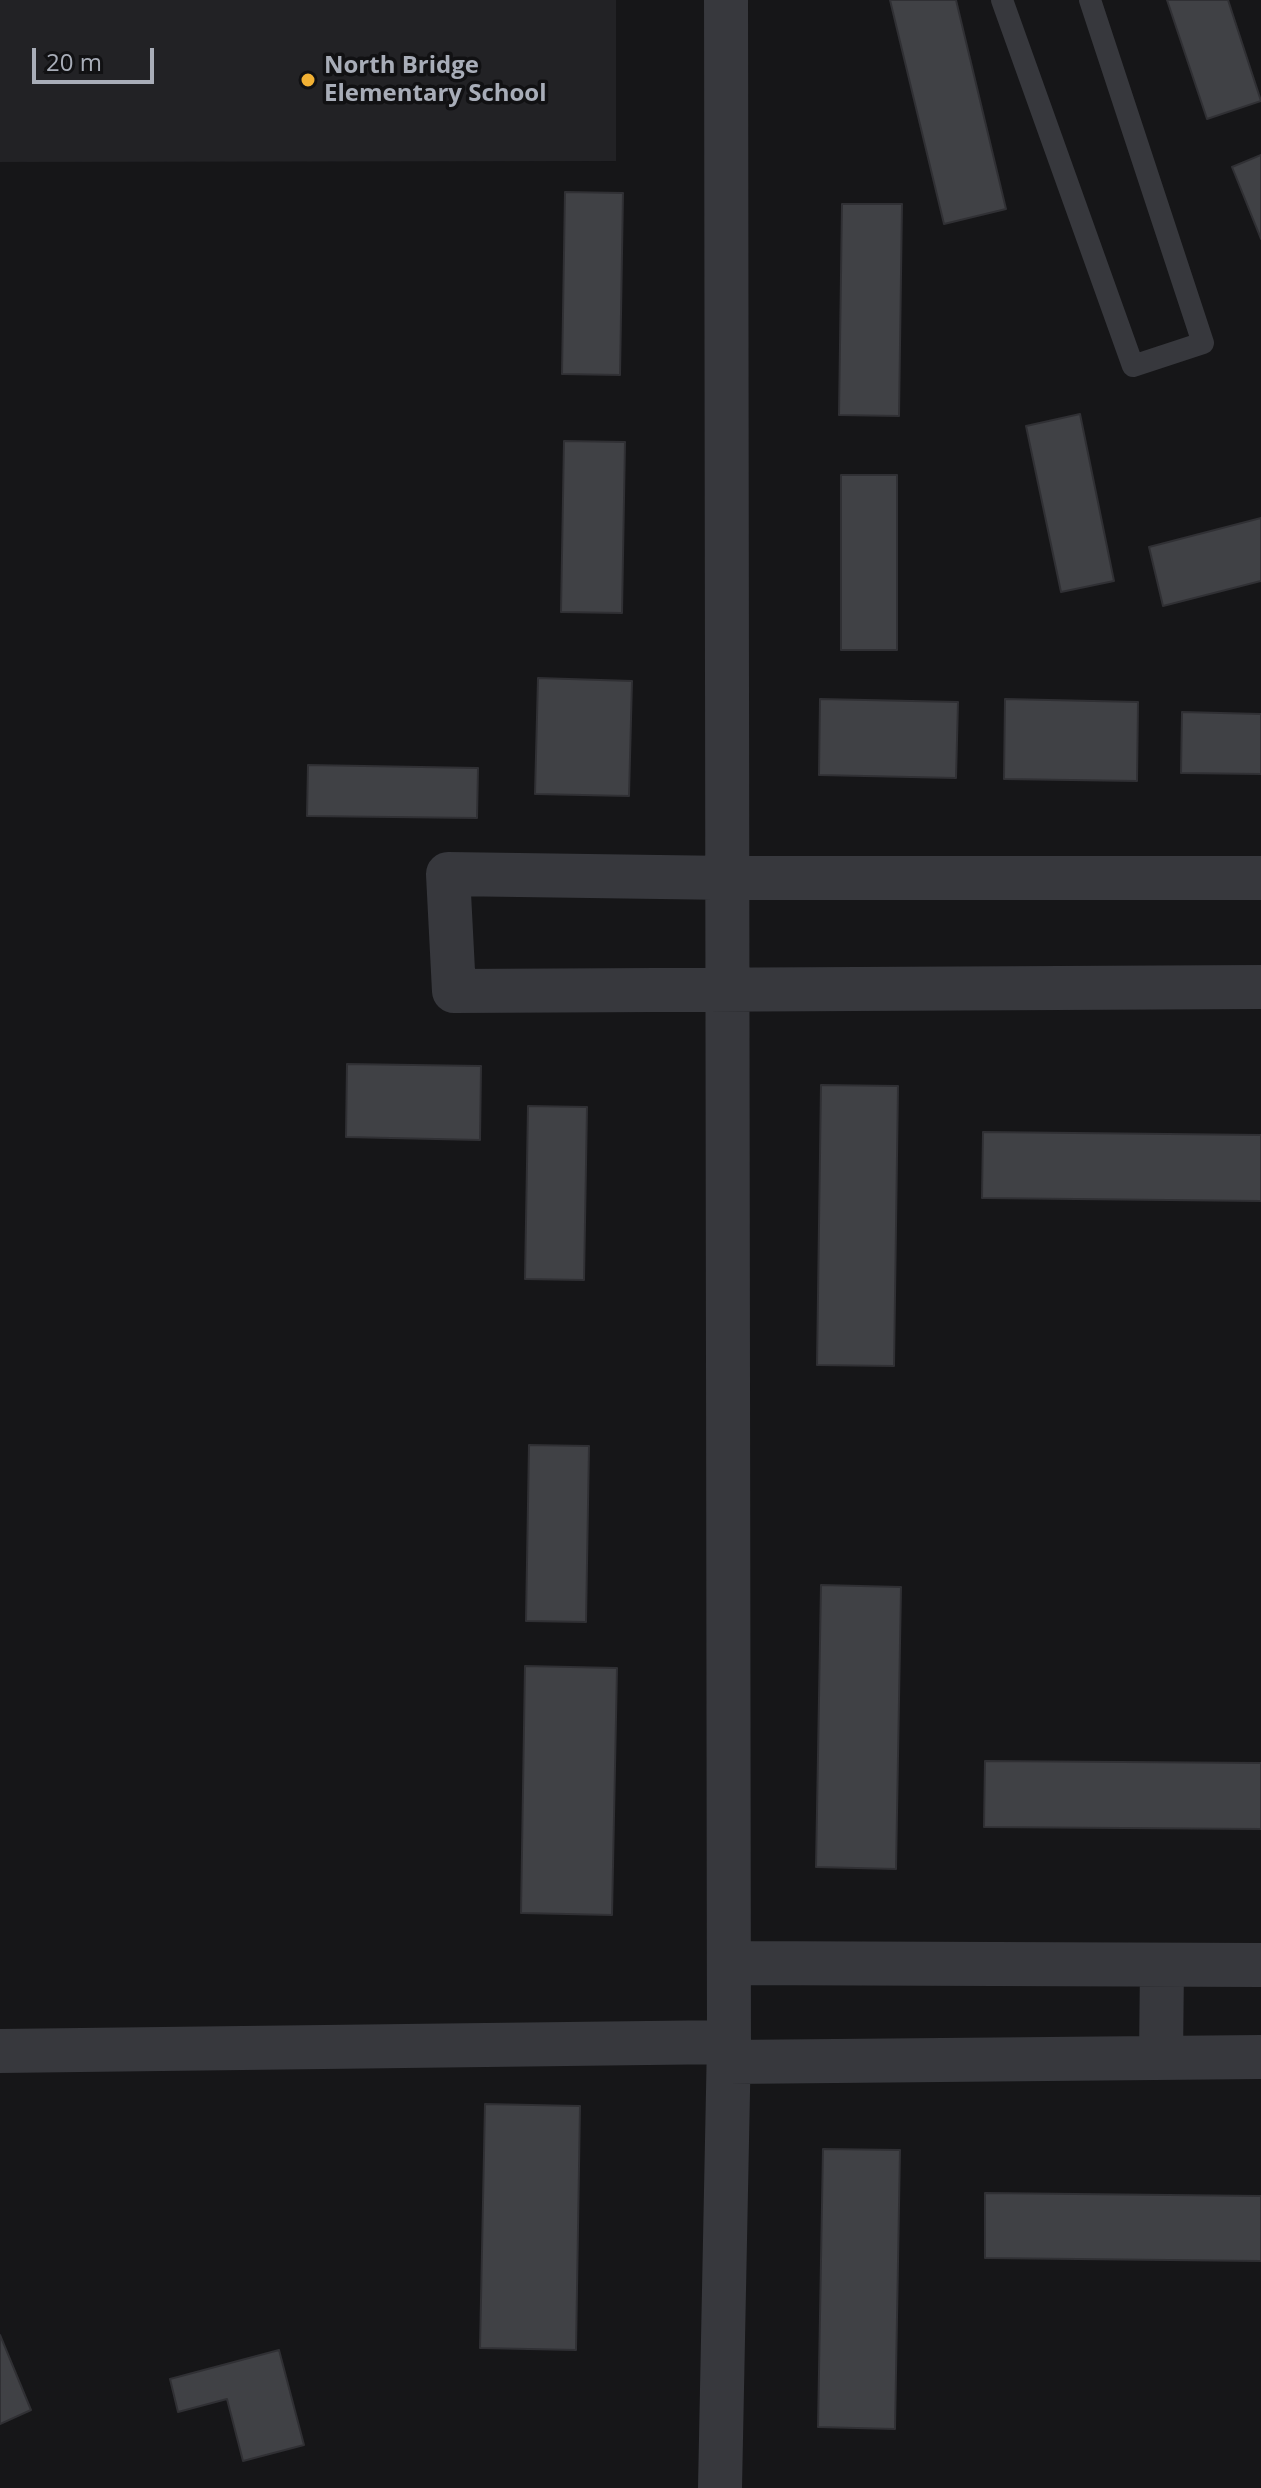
<!DOCTYPE html>
<html>
<head>
<meta charset="utf-8">
<style>
	body { margin:0 }
	#map { position:relative; width:1261px; height:2488px; overflow:hidden; background:#161618; font-family:"Open Sans",sans-serif }
	canvas { display:block }
	.scale { position:absolute; left:32px; top:48px; width:122px; height:36px; box-sizing:border-box; border:4px solid #a8adb8; border-top:0; padding-left:10px; font-size:24px; line-height:28px; white-space:nowrap; color:#a8adb8; -webkit-text-stroke:6px #111113; paint-order:stroke }
</style>
</head>
<body>
<div id="map">
<canvas width="1261" height="2488"></canvas>
<div class="scale">20 m</div>
</div>
<script>
const ctx = document.querySelector('canvas').getContext('2d');
ctx.lineJoin = 'round';
function fill(path, color) { ctx.fillStyle = color; ctx.fill(path, 'evenodd'); }
function stroke(path, color, width, dash) { ctx.strokeStyle = color; ctx.lineWidth = width; ctx.lineCap = dash ? 'butt' : 'round'; ctx.setLineDash(dash || []); ctx.stroke(path); }
function label(font, color, halo, rows, align = 'center') {
  ctx.font = font + ' "Open Sans",sans-serif'; ctx.lineWidth = 7; ctx.setLineDash([]); ctx.textBaseline = 'middle'; ctx.strokeStyle = halo; ctx.fillStyle = color; for (const [text, x, y, turn = 0] of rows) {
    ctx.save(); ctx.translate(x, y); ctx.rotate((+turn || 0) * Math.PI / 180); ctx.textAlign = isNaN(turn) ? turn : align; if (halo) ctx.strokeText(text, 0, 0); ctx.fillText(text, 0, 0); ctx.restore();
  }
}
fill(new Path2D(`
	M0,0H616V161L0,162Z`), '#222225');
const building = new Path2D(`
	M890,0H956L1006,209L944,224Z
	M1167,0H1228L1261,101L1207,119Z
	M1261,155V239L1232,167Z
	M565,192L623,193L620,375L562,374Z
	M842,204H902L899,416L839,415Z
	M1080,414L1114,581L1061,592L1026,426Z
	M564,441L625,442L622,613L561,612Z
	M841,475H897V650H841Z
	M1261,518V581L1163,606L1149,547Z
	M538,678L632,681L629,796L535,794Z
	M820,699L958,702L956,778L819,775Z
	M1005,699L1138,702L1137,781L1004,779Z
	M1182,712L1261,714V774L1181,773Z
	M308,765L478,768L477,818L307,816Z
	M347,1064L481,1066L480,1140L346,1137Z
	M821,1085L898,1086L894,1366L817,1365Z
	M528,1106L587,1107L584,1280L525,1279Z
	M983,1132L1261,1135V1201L982,1198Z
	M529,1445L589,1446L586,1622L526,1621Z
	M821,1585L901,1587L896,1869L816,1867Z
	M525,1666L617,1668L612,1915L521,1913Z
	M985,1761L1261,1763V1829L984,1827Z
	M485,2104L580,2106L576,2350L480,2348Z
	M823,2149L900,2150L895,2429L818,2427Z
	M985,2193L1261,2196V2261L985,2258Z
	M0,2335L31,2410L0,2424Z
	M279,2350L304,2445L243,2461L227,2399L178,2412L170,2379Z`);
fill(building, '#404145');
stroke(building, '#303034', 2);
stroke(new Path2D(`
	M1002,0L1133,366L1203,343L1090,0`), '#37383d', 22);
stroke(new Path2D(`
	M1261,878H730L448,874L454,991L1261,987
	M729,1963L1261,1965
	M0,2051L729,2042
	M1161,2058L1162,1965
	M729,2062L1261,2057
	M720,2488L729,2042L726,0`), '#37383d', 44);
for (const [x, y, r, color] of [
	[308,80,8,"#f2b134"]
]) { const dot = new Path2D(); dot.arc(x, y, r, 0, 2 * Math.PI); ctx.fillStyle = color; ctx.fill(dot); stroke(dot, '#111113', 3); }
label('bold 24px', '#a8adb8', '#111113', [
	["North Bridge",324,66],
	["Elementary School",324,94]
], 'left');
</script>
</body>
</html>
